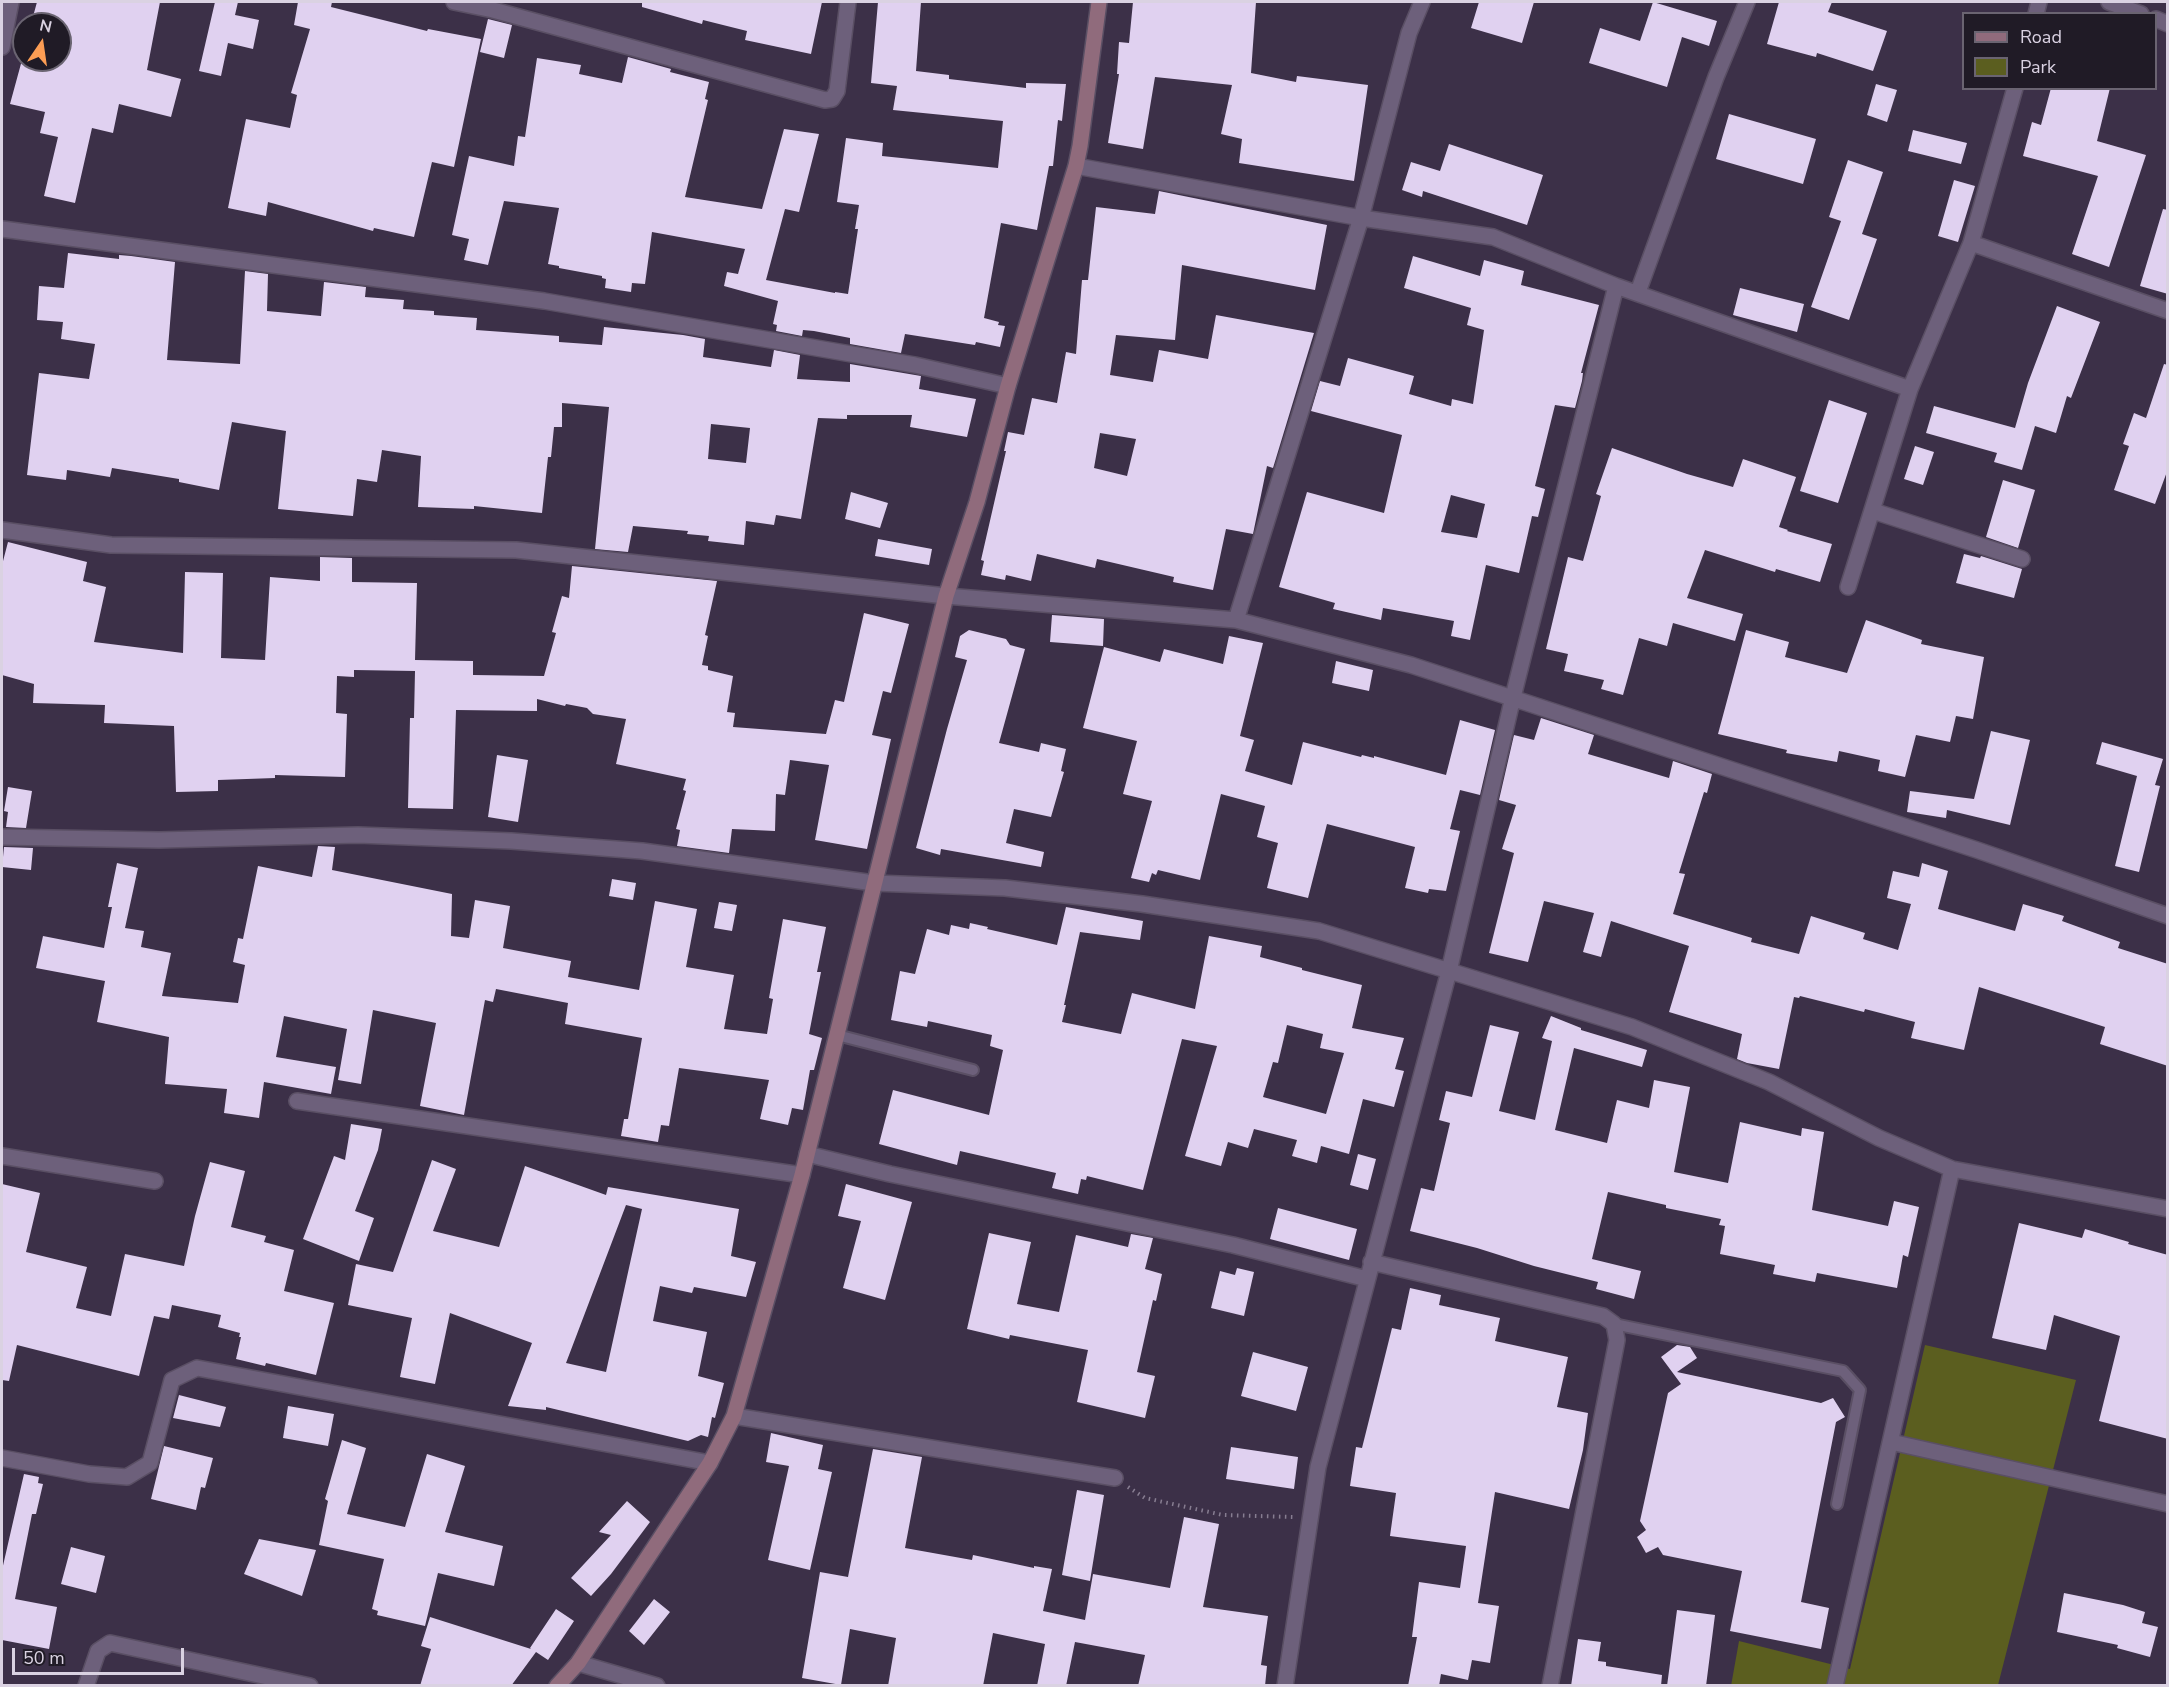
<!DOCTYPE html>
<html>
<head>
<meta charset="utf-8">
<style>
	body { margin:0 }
	#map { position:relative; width:2169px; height:1687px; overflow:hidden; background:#3c3048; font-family:"Nunito Sans",sans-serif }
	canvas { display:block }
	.frame { position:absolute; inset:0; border:3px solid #dad2e2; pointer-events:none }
	.legend { position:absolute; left:1962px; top:12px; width:195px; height:78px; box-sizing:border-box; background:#201b26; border:2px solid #6a6471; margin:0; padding:8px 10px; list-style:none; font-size:18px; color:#dad2e2 }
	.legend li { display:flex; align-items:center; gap:12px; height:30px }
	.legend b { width:30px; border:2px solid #6a6471 }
	.north { position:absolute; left:12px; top:12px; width:60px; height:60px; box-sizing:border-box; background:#201b26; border:2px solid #6a6471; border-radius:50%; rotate:13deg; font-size:16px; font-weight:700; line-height:24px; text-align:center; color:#dad2e2 }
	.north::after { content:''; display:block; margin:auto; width:21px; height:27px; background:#fc9d54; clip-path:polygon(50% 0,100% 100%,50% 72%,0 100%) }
	.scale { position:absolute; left:12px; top:1648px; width:172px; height:27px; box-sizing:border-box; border:3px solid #dad2e2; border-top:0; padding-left:8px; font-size:18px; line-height:21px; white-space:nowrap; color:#dad2e2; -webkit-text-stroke:4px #201b26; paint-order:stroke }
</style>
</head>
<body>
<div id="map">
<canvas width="2169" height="1687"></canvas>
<div class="frame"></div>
<ul class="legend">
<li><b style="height:8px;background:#906b7c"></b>Road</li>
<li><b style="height:16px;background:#5b5e1f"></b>Park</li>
</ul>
<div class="north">N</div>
<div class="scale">50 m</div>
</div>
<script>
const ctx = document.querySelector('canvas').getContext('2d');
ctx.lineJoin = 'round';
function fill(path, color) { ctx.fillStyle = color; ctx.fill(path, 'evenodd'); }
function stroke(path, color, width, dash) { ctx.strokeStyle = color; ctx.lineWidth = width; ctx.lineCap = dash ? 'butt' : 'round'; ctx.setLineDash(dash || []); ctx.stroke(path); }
fill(new Path2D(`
	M1925,1345L2076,1380L1998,1685L1731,1686L1739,1641L1850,1669Z`), '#5b5e1f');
fill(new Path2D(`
	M37,2H160L147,70L181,79L171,117L119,104L113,133L92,128L75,203L44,196L58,137L40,133L45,112L10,104L22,60H60V24H31Z
	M215,2H238L235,15L259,20L253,49L228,43L221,76L199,71Z
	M298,2H332L331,7L427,31L428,29L481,39L454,167L432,162L414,237L374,228L373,231L268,202L266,216L228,208L246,119L290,128L297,95L291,93L310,29L294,25Z
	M642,2H822L811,54L745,40L747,31L703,20L702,24L642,7Z
	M878,2H921L916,71L949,75V79L1026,88V83L1066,84L1062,121L1058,120L1053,166H1049L1037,230L1001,223L984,318L999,322L998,325L1005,326L1000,347L976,342L975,345L905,334L901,353L850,344V338L814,331L803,330L802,336L776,331L777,325L773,324L778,301L724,286L727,272L738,274L745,249L652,232L645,284L632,283L631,292L605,288L606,279L602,278V276L559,268V266L548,264L559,208L504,201L488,265L464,260L469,239L452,235L469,156L514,166L518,136L525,137L537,58L581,65L579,74L622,83L628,57L671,69L670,72L709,82L705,99L708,100L685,197L762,209L784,129L819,134L799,212L785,209L766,280L835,293V292L848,294L858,229H855L859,205L837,202L846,138L883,143L882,156L998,168L1003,121L893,110L897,86L871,83Z
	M1133,2H1256L1251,73L1296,82L1297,76L1368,85L1354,181L1239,163L1242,139L1221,134L1232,85L1155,77L1143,149L1108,143L1119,74H1117L1119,42L1129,43Z
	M1479,2H1534L1522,43L1471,28Z
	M1653,2L1717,21L1709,46L1682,37L1667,87L1589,63L1600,28L1640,41Z
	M1779,2H1832L1828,12L1887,31L1873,71L1817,53L1816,57L1767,44Z
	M488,19L512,25L504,58L480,52Z
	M1876,84L1897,90L1887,122L1867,115Z
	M2051,88H2110L2097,141L2146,155L2109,267L2072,254L2098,176L2023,156L2032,122L2041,125Z
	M1729,114L1816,139L1803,184L1716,159Z
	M1913,130L1967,143L1961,164L1908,151Z
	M1449,144L1543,175L1527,225L1423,191L1422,197L1402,190L1411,162L1440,171Z
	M1848,160L1883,172L1862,234L1877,239L1849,320L1811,307L1841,221L1829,217Z
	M1954,180L1975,186L1958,242L1938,236Z
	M1159,191L1327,225L1315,290L1182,265L1175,340L1116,335L1110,375L1153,382L1159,350L1208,359L1216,315L1314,333L1273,468L1267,466L1253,534L1226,529L1213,590L1173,582L1174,577L1097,559L1095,568L1037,554L1031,581L1006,575L1005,580L981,575L984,561L981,560L1006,451H1004L1008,432L1024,435L1032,398L1057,403L1066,352L1076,354L1082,280H1088L1096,207L1155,214ZM1100,433L1136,439L1127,476L1094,468Z
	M2163,209L2168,210V294L2140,286Z
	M68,253L119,259V255L131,256L175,262L167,360L240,364L245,271L268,274L267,311L321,316L324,282L366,287L365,297L404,300L403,309L434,311V315L477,318L476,330L559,336V342L602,345L604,327L683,335L705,339L703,357L771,367L774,350L800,355L797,379L850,382V364L921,376L919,389L976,399L967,437L910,427L912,415H847V419L818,418L801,519L776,515L774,525L746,521L744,545L708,541L709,536L687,534L688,531L633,526L628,552L595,549L609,407L562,403V427H554L551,457H548L542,513L474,506V509L418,507L421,456L382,450L377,482L357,479L353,516L278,509L286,431L232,422L219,490L179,482V479L112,468L110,477L67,470L66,480L27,475L39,373L89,379L95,344L61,339L63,322L37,320L39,286L64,288ZM711,424L750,428L746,463L708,459Z
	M1413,256L1480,276L1484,260L1524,271L1521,285L1599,305L1581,373H1583L1582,381L1575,408L1555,405L1535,486L1545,489L1538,517L1532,516L1519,573L1486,565L1470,640L1451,636L1454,621L1383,608L1381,620L1333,609L1335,603L1279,587L1307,492L1384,513L1402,435L1311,411L1320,381L1340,386L1348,358L1414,376L1409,394L1451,406L1452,399L1473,404L1484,330L1467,325L1471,308L1404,288ZM1451,495L1485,504L1477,538L1441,532Z
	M1740,288L1804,304L1797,332L1733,315Z
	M2057,306L2100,322L2071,398L2067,396L2056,433L2035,426L2022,470L1994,462L1997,453L1926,433L1934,406L2015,428L2028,383Z
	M2164,364L2168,365V469L2155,504L2114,490L2129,446L2123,444L2134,413L2146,418Z
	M1829,400L1867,413L1838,503L1800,491Z
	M1915,446L1934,452L1923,485L1904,479Z
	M1612,448L1687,474L1733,487L1743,459L1796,477L1779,527L1788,530L1787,531L1832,544L1820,582L1776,569L1775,572L1705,550L1687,598L1743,614L1735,641L1673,623L1667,646L1639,638L1623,695L1601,689L1604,680L1564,671L1568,654L1546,649L1568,557L1583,561L1601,496L1596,494Z
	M2003,480L2035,490L2018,548L1986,537Z
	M851,492L888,503L880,528L845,519Z
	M878,539L932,549L929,565L875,556Z
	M8,542L87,562L83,581L106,587L94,642L183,653L185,572L223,573L221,658L265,660L270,577L320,581V557L352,558V582L417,583L415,660L473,661V675L544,676L556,633L552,632L562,596L569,598L572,566L717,581L705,635L708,636L702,665L708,666V670L733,676L727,712L735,713L733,727L826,734L835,700L844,702L864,613L909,624L891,693L883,691L872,735L891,739L867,849L815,840L829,765L790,760L785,795L776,794L775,831L732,829L729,853L677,846L680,830L676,829L686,791L683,790L686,779L616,764L626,719L593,714L587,708L566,704L565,706L537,699V711L456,710L453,809L408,808L410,718H414L415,671L354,670V677L337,676L336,713L347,714L345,777L275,775V778L218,780V791L176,792L174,726L104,723L105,705L33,703L34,684L2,675V565Z
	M1964,554L1980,558L1981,556L2022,569L2014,598L1956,583Z
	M1052,615L1104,619L1103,646L1050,642Z
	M1866,620L1922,640L1921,644L1984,657L1973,719L1956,716L1950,742L1916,735L1905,777L1878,771L1880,760L1839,751L1837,762L1786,753L1787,750L1718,734L1746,630L1789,642L1785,657L1847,673Z
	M969,630L1006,639L1010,645L1025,649L999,743L1039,752L1041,743L1066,749L1061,771L1064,772L1051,817L1014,809L1006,843L1044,852L1041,867L941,849L940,855L916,848L947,729L967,660L955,657L960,636Z
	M1229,636L1263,643L1240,736L1254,740L1245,771L1292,785L1303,742L1361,757L1362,755L1374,758V756L1446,775L1460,720L1495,730L1480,795L1460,790L1450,829L1460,831L1446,891L1429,889L1428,893L1405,888L1415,847L1327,824L1308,898L1267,888L1278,843L1257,837L1265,806L1221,794L1200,880L1158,870L1156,875L1152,873L1149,882L1131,878L1152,801L1123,794L1137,741L1083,728L1104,647L1160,662L1164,649L1223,664Z
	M1336,661L1373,670L1369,691L1332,683Z
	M1541,718L1594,735L1588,754L1669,778L1673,761L1712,774L1707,793L1704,792L1679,873L1685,874L1673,914L1752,938L1751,942L1799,954L1811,916L1865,933L1863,939L1898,950L1911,904L1887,898L1893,871L1919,877L1922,863L1948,871L1938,909L2015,931L2023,904L2064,916L2062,921L2120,942L2118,948L2168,964V1066L2100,1044L2105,1027L1979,987L1964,1050L1911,1038L1915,1022L1865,1009L1864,1012L1800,996L1799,998L1794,997L1779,1069L1747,1063L1737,1059L1742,1034L1669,1012L1689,946L1611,921L1601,957L1583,952L1594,913L1544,901L1528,962L1489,953L1514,853L1502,849L1516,805L1499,800L1514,735L1534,740Z
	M1991,731L2030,740L2010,825L1947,810L1946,818L1907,812L1910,791L1974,799Z
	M2102,742L2163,759L2155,785L2160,786L2139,872L2115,866L2137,776L2096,764Z
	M497,755L528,760L518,822L488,817Z
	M8,787L32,791L26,828L6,827L8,812L4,811Z
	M318,846L335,847L332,870L452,894L451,936L469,938L475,900L510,906L503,948L571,961L568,977L639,990L655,901L697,909L686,967L734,975L724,1029L767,1034L773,999L769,998L783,919L826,927L817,972H821L809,1034L822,1038L814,1070H810L803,1110L792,1108L788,1125L760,1119L769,1080L679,1068L669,1126L661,1125L658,1142L621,1136L624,1119H628L642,1038L565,1024L568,1003L496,989L493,1002L485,1000L464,1115L420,1106L436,1023L373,1010L361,1084L338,1080L347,1029L284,1016L276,1057L336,1067L331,1094L264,1082L259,1118L224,1113L227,1089L165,1084L169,1037L97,1022L105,981L36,968L43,936L104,948L112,907H108L117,863L138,868L125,928L144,931L141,947L171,953L162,996L238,1003L245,965L233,962L238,938L243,939L258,866L312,877Z
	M4,847L33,848L31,870L2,867Z
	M612,879L636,883L633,900L609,896Z
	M719,902L737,905L732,931L714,928Z
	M1066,907L1143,921L1140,940L1080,932L1064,1005H1066L1062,1022L1121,1034L1132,993L1195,1009L1209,936L1262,946L1260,957L1302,968V970L1362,985L1352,1028L1404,1038L1395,1069L1404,1071L1394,1107L1363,1099L1349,1154L1321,1146L1317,1163L1292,1156L1297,1140L1254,1129L1248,1148L1228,1142L1221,1166L1185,1156L1217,1046L1182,1039L1143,1190L1087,1176L1086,1180L1081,1179L1078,1194L1052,1188L1056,1173L960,1151L957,1165L879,1144L893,1090L989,1115L1003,1050L990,1046L992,1035L928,1021L927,1027L891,1020L900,971L915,974L927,929L949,935L951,925L969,929L970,923L988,927L987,929L1057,945ZM1287,1025L1323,1034L1320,1048L1344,1053L1326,1114L1263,1097L1273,1062L1278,1063Z
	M1551,1016L1581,1028V1030L1647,1050L1642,1067L1574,1048L1555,1130L1607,1143L1617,1100L1649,1108L1654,1080L1690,1087L1674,1172L1728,1183L1740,1122L1801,1136L1802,1128L1824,1132L1812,1210L1888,1226L1894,1201L1919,1207L1908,1257L1903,1255L1897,1288L1817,1273L1815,1282L1773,1274L1775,1265L1720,1254L1725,1226L1719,1225L1721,1219L1666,1208V1205L1608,1192L1592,1259L1641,1271L1634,1299L1596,1289L1598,1282L1534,1266L1477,1248L1410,1231L1421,1188L1434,1191L1450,1123L1439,1120L1446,1091L1472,1097L1490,1025L1519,1032L1499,1111L1535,1120L1552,1041L1542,1038Z
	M351,1124L382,1129L378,1150L355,1211L374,1218L359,1261L303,1239L334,1156L345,1160Z
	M1358,1154L1376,1159L1368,1190L1350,1185Z
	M432,1160L456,1169L433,1231L499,1247L525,1166L606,1195L608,1187L739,1209L731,1256L756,1262L746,1297L694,1287L692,1293L660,1286L653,1321L707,1332L698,1376L724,1383L715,1418L712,1417L708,1437L701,1435L688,1441L546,1407V1410L508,1406L532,1343L450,1313L435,1384L400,1377L412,1318L348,1305L356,1264L393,1272ZM626,1205L642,1209L606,1372L566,1363Z
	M210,1162L245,1171L231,1227L266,1236L264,1242L294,1250L284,1291L334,1303L316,1375L266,1363L265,1366L236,1359L241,1337H239L240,1333L218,1327L221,1315L172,1305L169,1319L154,1316L139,1376L17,1345L9,1381L2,1380V1184L40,1193L26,1252L87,1267L76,1308L111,1316L125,1254L184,1266L195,1216Z
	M846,1184L912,1202L885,1300L843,1288L861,1221L838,1216Z
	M1278,1208L1357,1229L1349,1260L1270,1239Z
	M2019,1223L2082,1238L2085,1229L2129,1242L2128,1244L2168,1255V1439L2099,1421L2120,1336L2054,1315L2046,1350L1992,1338Z
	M989,1233L1031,1242L1017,1304L1059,1312L1076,1235L1128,1247L1131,1234L1153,1238L1145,1269L1162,1274L1156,1301L1153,1300L1137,1372L1155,1376L1145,1418L1077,1402L1088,1350L1010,1335L1009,1339L967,1329Z
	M1237,1268L1254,1272L1244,1316L1211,1308L1220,1271L1235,1275Z
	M1410,1288L1441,1295L1439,1305L1500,1318L1495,1341L1568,1357L1557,1407L1588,1413L1583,1450L1569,1509L1495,1492L1478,1603L1499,1606L1490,1663L1472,1660L1468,1680L1441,1674L1439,1686H1408L1417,1637H1412L1419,1582L1460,1588L1466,1546L1390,1536L1396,1493L1350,1486L1356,1447L1362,1448L1392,1328L1401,1330Z
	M1677,1345L1690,1347L1697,1358L1677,1372L1821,1403L1833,1398L1845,1417L1836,1422L1801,1602L1829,1608L1821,1649L1730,1631L1742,1571L1663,1555L1658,1547L1646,1553L1637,1537L1646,1530L1640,1521L1668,1393L1681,1384L1661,1357Z
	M1253,1352L1308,1367L1296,1411L1241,1396Z
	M179,1395L226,1407L220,1427L173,1418Z
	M288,1406L334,1414L328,1446L283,1438Z
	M771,1433L823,1445L818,1469L832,1472L810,1570L768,1560L789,1466L766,1462Z
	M342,1440L366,1448L347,1514L405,1527L427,1454L465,1466L445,1532L503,1546L494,1586L438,1573L425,1626L377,1615L378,1611L372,1609L384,1559L319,1545L328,1501L325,1499Z
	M164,1446L213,1458L205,1488L201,1487L196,1510L151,1499Z
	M1231,1447L1298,1457L1294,1489L1226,1479Z
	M873,1449L922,1457L905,1548L972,1560L973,1555L1034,1568V1566L1052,1569L1043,1611L1085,1620L1093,1574L1170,1588L1184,1517L1219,1524L1203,1607L1268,1616L1261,1665L1267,1666L1265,1686H1138L1145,1655L1075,1642L1066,1686H1037L1045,1644L993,1633L983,1686H888L896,1638L850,1629L841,1685L802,1678L820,1572L848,1577Z
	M24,1474L39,1477L38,1483L43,1484L36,1514H32L15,1599L57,1607L49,1649L2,1640V1570Z
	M1077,1490L1104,1495L1090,1581L1062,1575Z
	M627,1501L650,1522L611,1574L591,1596L571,1578L611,1535L599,1532Z
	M259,1539L316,1550L302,1596L244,1574Z
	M71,1547L105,1556L96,1593L61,1584Z
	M2064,1593L2123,1605L2145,1612L2142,1623L2158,1627L2150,1657L2117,1648L2118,1645L2057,1632Z
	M654,1599L670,1612L644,1645L629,1631Z
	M556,1609L574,1621L548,1660L536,1652L511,1686H420L431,1649L421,1646L430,1617L531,1649L530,1648Z
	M1677,1610L1715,1615L1706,1686H1667Z
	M1578,1639L1601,1642L1598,1661L1606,1662V1666L1662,1675L1661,1686H1571Z`), '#e0d1f0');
const lane = new Path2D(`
	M837,1035L973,1070
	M1614,1324L1843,1371L1860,1390L1837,1504`);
const street = new Path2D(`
	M454,2L493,10L825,100L832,99L837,91L848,2
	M2109,2L2141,14
	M2036,14L2039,2
	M2156,19L2168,24
	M2,47L11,2
	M1076,166L1361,218L1493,237L1616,286L1910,389
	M2,229L544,301L915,365L1008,386
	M1971,243L2168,311
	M1638,292L1716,77L1747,2
	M1873,511L2022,559
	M2,530L111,545L516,550L946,596L1236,620L1411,665L1977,850L2168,916
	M1848,587L1910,389L1971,243L2015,88
	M1236,620L1361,218L1409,33L1422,2
	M2,837L159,840L358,835L511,841L642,851L874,883L1005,888L1142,904L1319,931L1632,1027L1769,1082L1879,1138L1952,1169L2168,1209
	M297,1101L802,1175
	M807,1154L890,1174L1233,1245L1367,1279
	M2,1156L155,1181
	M1371,1262L1603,1316L1614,1324L1617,1340L1550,1686
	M734,1416L1115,1478
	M1891,1442L2168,1504
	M2,1458L89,1474L127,1477L150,1463L172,1380L197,1368L710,1463
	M578,1663L657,1686
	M86,1686L98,1651L110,1643L310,1686
	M1285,1686L1318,1467L1449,971L1513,697L1616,286
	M1835,1686L1952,1169`);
const secondary = new Path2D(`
	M557,1686L578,1663L710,1463L734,1416L802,1175L946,596L977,502L1008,386L1076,166L1080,146L1099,2`);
stroke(lane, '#5a4f64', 14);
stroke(street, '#5a4f64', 18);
stroke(secondary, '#5a4f64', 18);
stroke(new Path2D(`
	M1128,1487L1145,1498L1223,1515L1293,1517`), '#877d91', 4, [1.5, 4.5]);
stroke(lane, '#6d607b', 10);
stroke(street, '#6d607b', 15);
stroke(secondary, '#906b7c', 15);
</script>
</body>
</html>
